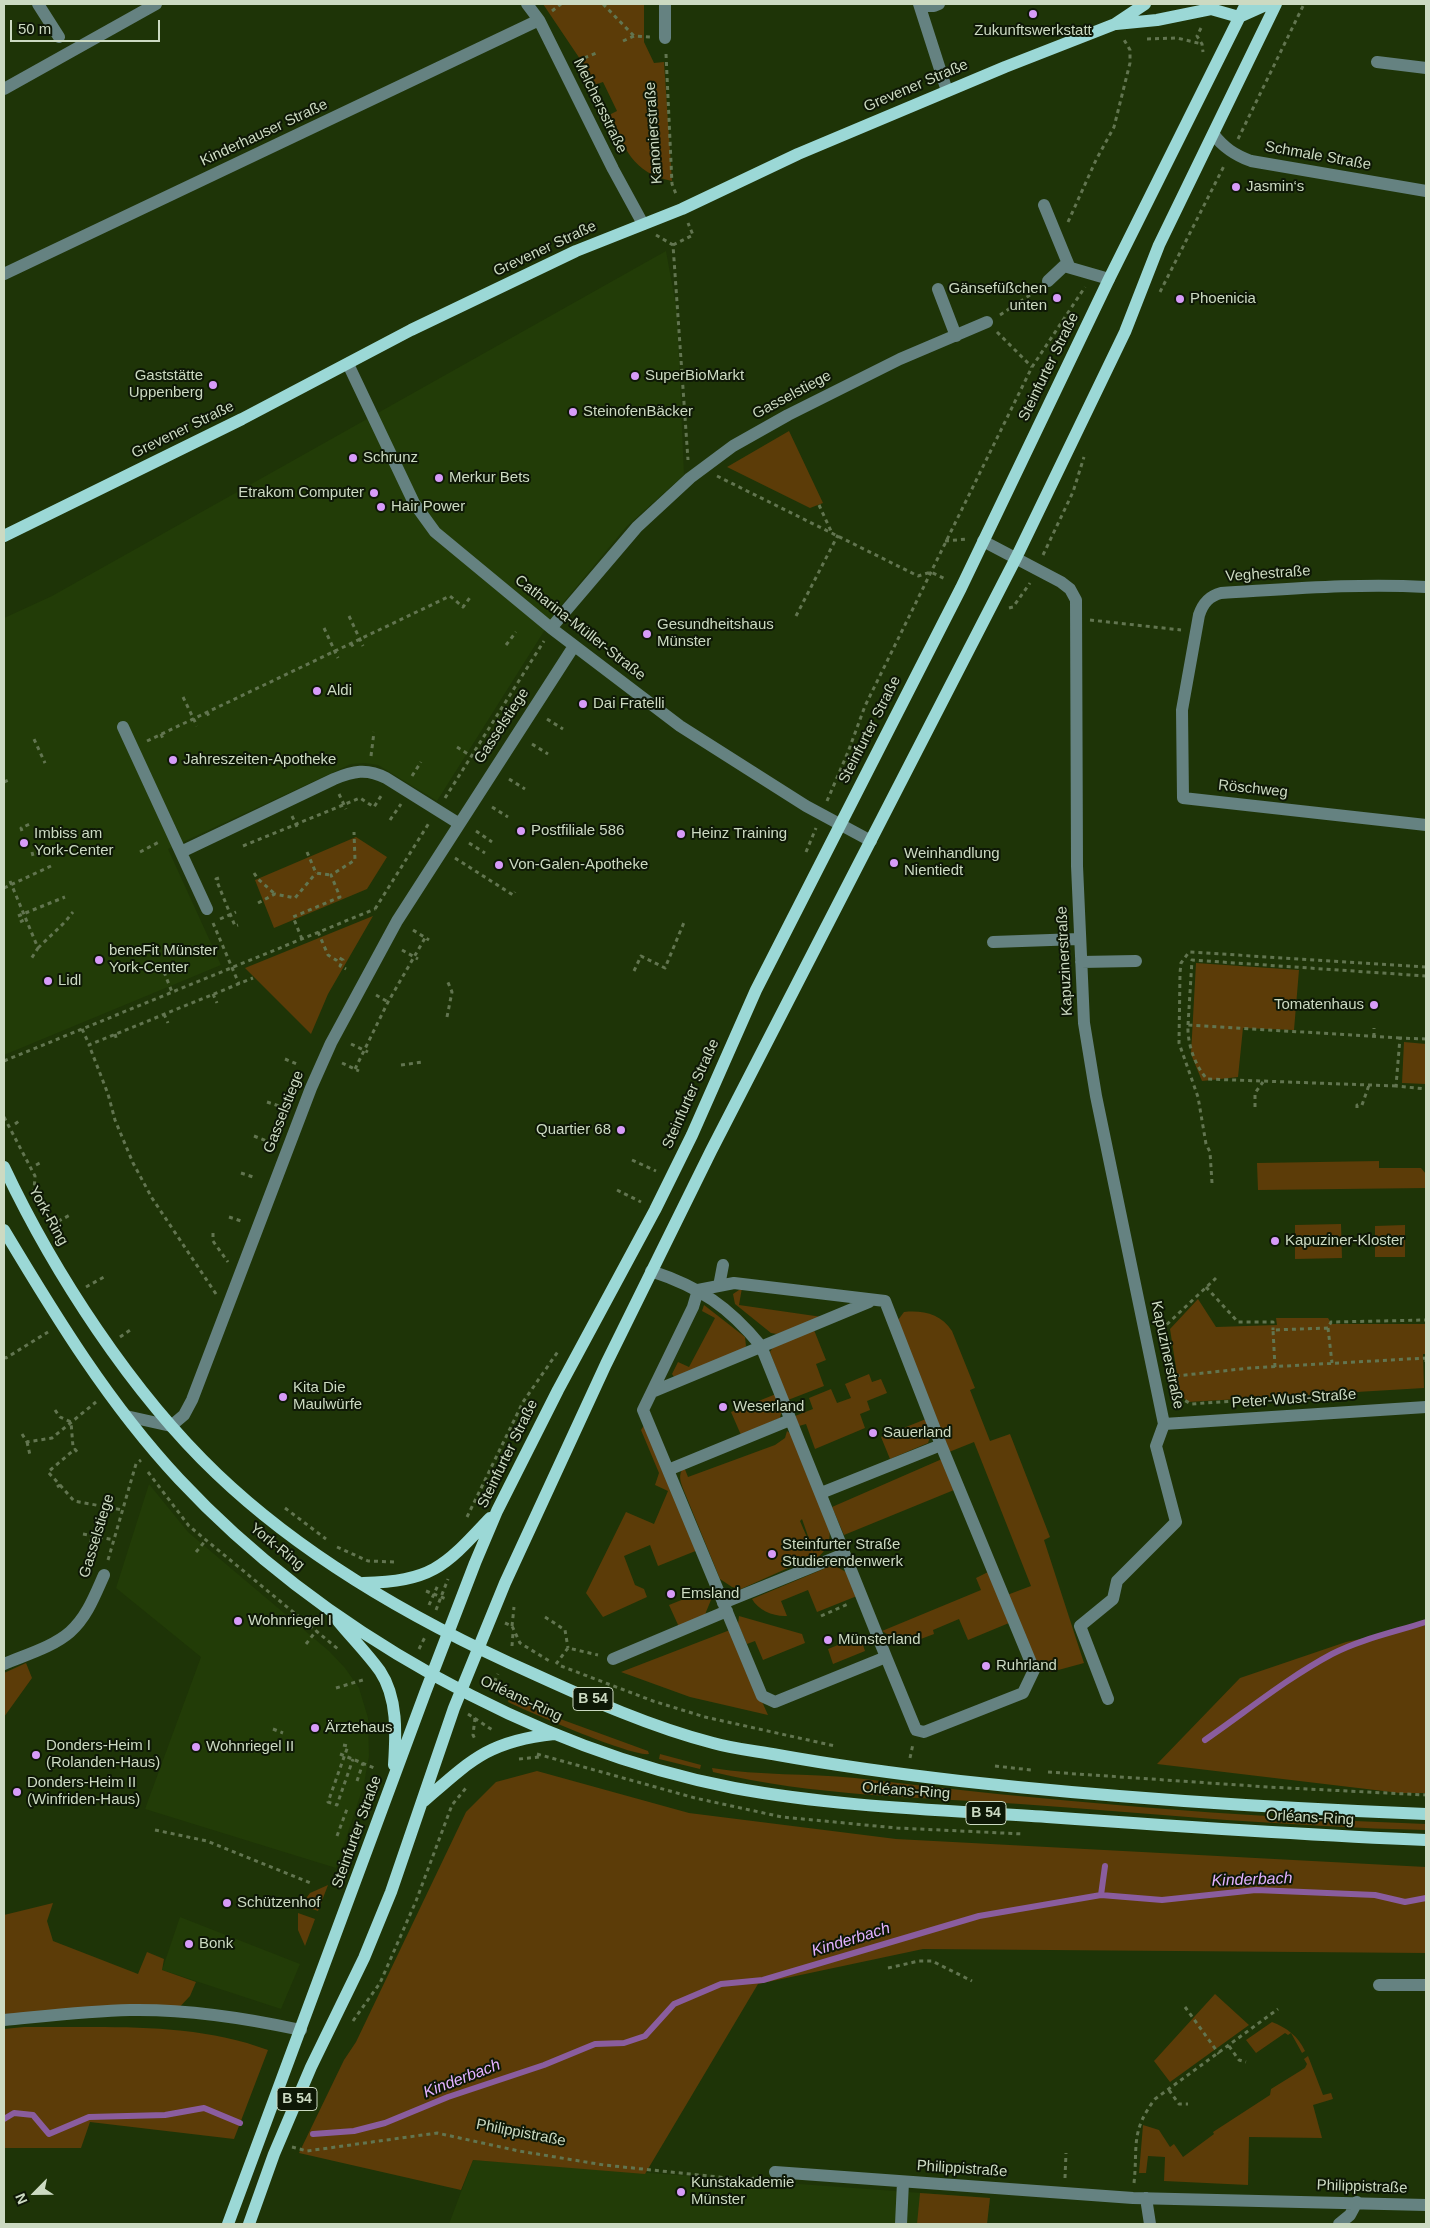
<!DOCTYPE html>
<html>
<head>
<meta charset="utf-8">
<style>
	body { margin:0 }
	#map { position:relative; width:1430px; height:2228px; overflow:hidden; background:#1e3407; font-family:Helvetica,sans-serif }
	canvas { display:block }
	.frame { position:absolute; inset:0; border:5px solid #ccdac2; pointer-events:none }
	.north { position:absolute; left:10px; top:2168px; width:50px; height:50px; -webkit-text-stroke:4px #0e1806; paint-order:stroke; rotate:247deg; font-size:14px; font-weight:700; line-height:20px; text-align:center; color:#ccdac2 }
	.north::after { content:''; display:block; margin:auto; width:18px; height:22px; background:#ccdac2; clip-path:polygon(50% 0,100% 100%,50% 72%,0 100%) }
	.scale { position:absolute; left:10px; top:20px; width:150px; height:22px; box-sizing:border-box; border:2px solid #ccdac2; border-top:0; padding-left:6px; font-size:15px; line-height:18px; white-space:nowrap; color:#ccdac2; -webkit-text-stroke:4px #0e1806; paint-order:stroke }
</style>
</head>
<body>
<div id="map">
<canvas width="1430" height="2228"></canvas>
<div class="frame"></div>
<div class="north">N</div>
<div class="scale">50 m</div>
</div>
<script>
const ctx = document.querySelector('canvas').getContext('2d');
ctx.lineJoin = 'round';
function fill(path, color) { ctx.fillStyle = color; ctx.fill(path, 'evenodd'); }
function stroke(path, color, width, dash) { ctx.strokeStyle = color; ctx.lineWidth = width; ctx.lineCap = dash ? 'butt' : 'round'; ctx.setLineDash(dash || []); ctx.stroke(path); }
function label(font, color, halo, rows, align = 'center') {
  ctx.font = font + ' Helvetica,sans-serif'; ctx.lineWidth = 4; ctx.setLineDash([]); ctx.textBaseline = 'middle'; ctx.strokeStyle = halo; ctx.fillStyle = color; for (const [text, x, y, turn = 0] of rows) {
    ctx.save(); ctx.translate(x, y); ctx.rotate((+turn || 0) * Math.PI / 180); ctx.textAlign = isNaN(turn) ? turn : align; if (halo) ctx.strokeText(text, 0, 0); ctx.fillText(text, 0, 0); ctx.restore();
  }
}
fill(new Path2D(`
	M666,251L677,311L684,475L627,526L558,609L437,801L378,765L365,763L351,764L168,849L221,965L4,1055V618L52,596Z
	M149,1484L188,1532L329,1651L345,1668L359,1688L368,1718L369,1756L364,1784L336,1868L145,1809L201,1657L116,1588Z
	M180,1917L300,1964L281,2009L162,1970Z
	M473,2160L990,2198L987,2224H449Z`), '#223c07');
fill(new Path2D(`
	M543,4H644V42L654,63L664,62L672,181C632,173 625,148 609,115L617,111L603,82L594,85L580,59Z
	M789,431L823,503L810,508L727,467Z
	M356,837L387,857L367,889L274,928L255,880Z
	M373,916L328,994L311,1034L245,968Z
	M1196,963L1299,970L1294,1030L1243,1028L1238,1077L1202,1081L1191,1054Z
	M1404,1042L1426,1044V1084L1402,1083Z
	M1379,1161V1168H1421L1426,1174V1188L1258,1190L1257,1163Z
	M1341,1224L1342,1258L1295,1259V1225Z
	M1405,1225V1257H1375V1226Z
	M742,1288L739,1305L822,1317L777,1334L771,1333L735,1304L733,1294Z
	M1198,1299L1216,1327L1277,1325L1276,1318H1328L1332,1324H1426V1354H1423L1424,1388L1188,1402L1180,1394L1170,1329Z
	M704,1305L745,1337L746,1346L743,1350L674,1377L672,1374L678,1362L689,1367L715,1318L702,1311Z
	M904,1312C923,1310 941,1314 952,1331L975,1388L970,1390L990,1441L1010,1434L1050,1537L1044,1540L1084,1663L1051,1672L1037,1668L1007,1595L1031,1586L974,1442L949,1452L898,1320Z
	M814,1330L826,1360L816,1364L824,1386L788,1400L770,1352L773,1347Z
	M869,1374L872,1382L881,1379L887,1393L867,1401L870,1410L860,1414L865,1428L815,1449L806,1424L799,1426L795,1416L813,1409L809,1398L831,1389L837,1403L851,1398L845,1384Z
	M776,1394L782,1409L780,1418L741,1435L731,1412Z
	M926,1419L931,1434L928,1443L890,1459L881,1437Z
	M645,1424L698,1550L658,1566L650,1545L624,1556L635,1585L644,1589L647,1597L603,1617L586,1593L626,1512L654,1524L668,1491L655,1485L659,1473L641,1430Z
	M787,1431L791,1434L829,1525C831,1541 829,1548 816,1559L802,1519L800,1521L815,1556L741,1589L732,1587L720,1579L684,1491C681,1483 677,1475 684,1467L688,1477L775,1445L785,1438Z
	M942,1459L954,1490L844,1535L832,1507Z
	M833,1565L848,1573L857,1596L817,1612L808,1590L781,1601L787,1616C774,1617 758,1610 752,1599Z
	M988,1572L1009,1623L968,1640L959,1619L933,1630L934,1634L905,1645L882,1631L981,1590L976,1578Z
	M714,1587L715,1590L704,1617L679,1627L669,1605Z
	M739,1616L802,1634L805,1643L763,1660L755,1641L747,1644L738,1624Z
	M1426,1625V1793H1400L1157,1764L1240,1678L1346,1642Z
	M730,1630L768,1715L690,1697L621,1672Z
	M860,1636L865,1651L833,1664L828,1649Z
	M26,1663L32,1678L4,1717V1673Z
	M510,1695L563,1720L648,1751L649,1754C632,1757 529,1712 508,1702Z
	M660,1754L701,1765L700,1769L659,1759Z
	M712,1768C760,1776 807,1773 855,1778C1045,1801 1235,1817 1426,1824V1830C1291,1827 1155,1814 1020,1804C917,1797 813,1796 713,1772Z
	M537,1771L689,1813L896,1839L1426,1867V1953L923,1949L758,1984L645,2174L473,2160L461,2190L299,2153L344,2060L356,2042L466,1812L496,1782Z
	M328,1885L318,1911L301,1905L310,1893Z
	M53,1903L47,1921L53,1941L138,1974L147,1952L164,1959L162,1970L196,1982L190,1996L175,2012L4,2020V1915Z
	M298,1913L315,1919L305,1946L298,1930Z
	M1215,1994L1249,2025L1170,2082L1154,2061Z
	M1272,2022C1287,2028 1298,2036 1305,2051L1302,2053L1291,2033L1288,2035L1285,2033L1256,2053L1246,2040Z
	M24,2027C104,2028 191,2021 268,2050L234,2139L90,2122L81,2148H4V2029Z
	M1308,2056L1323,2095L1331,2093L1333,2099L1313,2105L1322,2138L1249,2137L1248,2185L1164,2181L1165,2157L1148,2156L1146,2173H1139L1143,2125L1159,2130L1170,2147L1174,2144L1183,2157L1214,2134L1213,2132L1270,2095L1271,2089L1305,2068L1307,2064L1304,2059Z
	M920,2193L990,2198L987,2224H917Z`), '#5c3c08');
stroke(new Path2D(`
	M1205,1740C1247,1711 1287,1678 1332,1654C1361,1639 1395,1632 1426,1622
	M1101,1895L1105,1866
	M4,2119L14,2113L33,2115L49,2134L89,2117L165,2115L204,2108L240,2123
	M313,2134L354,2131L385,2123L448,2097L544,2065L595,2044L624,2043L645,2036L674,2004L721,1984L763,1980L979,1916L1101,1895L1162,1900L1256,1890L1375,1895L1405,1902L1426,1898`), '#8a5d9e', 6);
stroke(new Path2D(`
	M603,4L634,36
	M552,11L561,4
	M1201,28L1197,36L1202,44L1203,52
	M1147,39L1177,38L1202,44
	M623,41L634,36L650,37
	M666,54L672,184L676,194
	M577,61L599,52
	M1238,139L1304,4
	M1068,222L1096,160L1114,127L1130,63V50L1123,38
	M656,235L673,245L688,460
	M673,245L693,235L688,223
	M1160,292L1225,164
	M1000,315L1036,291
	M997,332L1032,367
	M717,476L918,576L931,572L947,580
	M819,505L831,531
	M945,541L968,539
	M1043,555L1073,492L1084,457
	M1009,608L1013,607L1030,583
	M349,616L363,646
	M796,616L838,535
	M1090,620L1181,630
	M324,628L338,658
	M351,643L355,650
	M506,645L516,632
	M183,697L197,726
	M207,712L210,719
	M547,719L563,729
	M161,734L164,741
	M34,739L45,763
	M147,741L450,596L463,607L471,596
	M532,744L548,754
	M457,747L471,756
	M371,756L374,732
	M412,776L421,762
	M509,779L525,789
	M4,782L11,779
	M339,794L346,809
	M445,798L544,641
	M827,801L848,752L865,706L1032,367L1085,287
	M492,807L508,817
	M292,816L298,829
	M390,820L401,804
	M22,831L21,828L32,823
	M476,831L492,842
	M469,843L485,853
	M243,846L360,798L374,807L383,793
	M32,852L33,856L44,851
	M140,852L159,842
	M307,852L316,873L331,875
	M806,852L816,828
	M455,858L513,895L515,892
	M254,873L258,879L275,894
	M219,878L216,879L235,926L238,925
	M10,881L38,948L31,959
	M4,888L51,866
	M258,903L275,894L295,898L316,873
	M375,909L429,823
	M18,916L65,897
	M220,919L236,912
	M20,922L26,919
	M213,923L239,984
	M413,930L429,940
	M318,932L328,955L336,960L338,957L343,960L340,966L346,969
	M302,939L293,917L340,897L331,875L355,860L354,832
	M38,948L65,922L73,912
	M402,950L418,959
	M634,971L641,956L665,968L685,920
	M164,972L172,992
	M213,994L217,1003
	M376,995L388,1002
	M164,1014L168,1023
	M447,1017L452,992L447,980
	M1188,1025L1192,960L1426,976
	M82,1029L89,1044
	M115,1034L117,1041
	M1374,1037V1028
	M1426,1039L1400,1038L1396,1086L1426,1089
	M351,1044L368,1052
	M285,1059L299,1065
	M4,1061L375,909
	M342,1063L359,1071
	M401,1065L423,1062
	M355,1069L388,1002L425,938
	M1396,1086L1207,1079C1195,1066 1187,1043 1188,1025L1400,1038
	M267,1102L282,1107
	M1255,1107V1093L1263,1082
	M1357,1108V1105H1362L1369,1085
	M4,1117L35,1176L34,1191
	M15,1124L19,1121
	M254,1136L269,1142
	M632,1160L656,1171
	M36,1165L42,1162
	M241,1173L256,1178
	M1212,1183L1210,1152L1206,1144L1198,1097L1179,1043L1180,973L1181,963L1189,952L1426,967
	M617,1190L641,1202
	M229,1217L241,1221
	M51,1225L70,1215
	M213,1233V1241L228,1262
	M86,1287L104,1277
	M1206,1287L1238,1322H1273V1330
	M216,1294L152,1198L133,1163L115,1120L108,1094L89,1045L253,978
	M1328,1328L1332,1363
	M1161,1330L1216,1278
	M120,1337L133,1328
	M4,1357L6,1358L48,1332
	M1426,1358V1363
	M1275,1367L1273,1330L1328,1328L1331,1322L1426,1320
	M1324,1395L1191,1404L1179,1397L1176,1376L1250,1368L1426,1358
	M55,1410L60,1417L71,1422L73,1447L79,1454
	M22,1434L27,1442L52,1438L96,1402
	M27,1442L30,1455
	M148,1472L189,1526L338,1649
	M60,1485L74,1501L123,1510
	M57,1487L60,1485L48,1472L75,1449
	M285,1508L326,1539
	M467,1517L523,1402L559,1350
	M83,1534L114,1540
	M337,1547L368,1561L395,1562
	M196,1552L206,1540
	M88,1558L92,1536
	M108,1560L136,1464L141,1460
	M426,1591L446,1599
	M429,1605L438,1585
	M436,1610L448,1579
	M821,1616L848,1604
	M545,1617L565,1630L568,1648
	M505,1623L512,1626L520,1643L551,1662
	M512,1626L514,1607
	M306,1644L316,1631
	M512,1646L513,1633
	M419,1649L425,1637
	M556,1664L568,1648L598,1655
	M561,1666L653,1701L705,1717L835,1746
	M336,1688L366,1679
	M491,1689L498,1674
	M468,1714L494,1731
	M475,1718L473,1735L476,1741
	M273,1729L283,1733
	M343,1745L348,1746L328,1802L337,1805L353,1759
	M340,1754L377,1769
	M537,1754L695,1798L782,1817L897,1828L1024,1834
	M910,1758L913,1744
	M519,1759L540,1757
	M995,1766L1031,1770
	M1048,1772L1268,1787L1426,1795
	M357,1781L363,1763
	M155,1830L207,1841L313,1884
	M337,1836L347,1809
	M888,1968L919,1961H932L972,1981
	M1185,2007L1219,2054
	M353,2021L380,1983L416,1901L452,1805L466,1788
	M1229,2046L1239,2060L1246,2062
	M1169,2090L1179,2104H1188
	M292,2147L307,2151L437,2133L519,2151L604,2165L747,2180L760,2176
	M1065,2178L1066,2153
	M1134,2183C1138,2146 1130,2132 1155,2099L1278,2009`), '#627550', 3, [4, 4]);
stroke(new Path2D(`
	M38,4L59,37
	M527,4L539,20L613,169L643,224
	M665,4V38
	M919,4L947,91
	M921,6H934L939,4
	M1377,62L1426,68
	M4,89L156,4
	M1214,135C1224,148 1235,155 1251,161L1426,191
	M1044,205L1069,266
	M4,274L539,20
	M1048,281L1064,266L1109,279
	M938,289L956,336
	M348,364L414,503L435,532L551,628L680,726L806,806L871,841
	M983,541L1061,582L1070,589L1076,600L1077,866L1084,1023L1096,1096L1164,1424
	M1426,587C1358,583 1290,589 1221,593C1209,596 1203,603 1199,615L1182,710L1183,798L1426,825
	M551,628L637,527L690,478L733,446L788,415L900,359L987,322
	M123,727L207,909
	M181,852L334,779C353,771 367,768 386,778L458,823
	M993,942L1079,939
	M1081,962L1136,961
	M651,1271C700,1287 729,1307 761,1346L886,1657
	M734,1283L885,1301L941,1445L1034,1670L1023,1693L924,1732L916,1730L886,1657L775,1702L762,1696L643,1410L693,1307L698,1290Z
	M719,1286L723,1265
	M652,1392L869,1302
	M126,1416L171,1426L184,1415L192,1400L311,1088L331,1043L397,921L574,646
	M1164,1424L1426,1407
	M668,1470L790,1420
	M821,1493L941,1445
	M723,1603L844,1554
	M613,1659L727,1611
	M4,1664C25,1655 53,1647 70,1632C87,1617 95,1595 104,1575
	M1108,1699L1080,1626L1113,1599L1117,1581L1176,1522L1156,1446L1164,1424
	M1379,1985H1426
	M4,2020C46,2016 88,2011 130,2010C186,2009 246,2018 301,2030
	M775,2172L1133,2198L1426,2205
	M1146,2198L1150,2224
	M901,2224L903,2182
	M1339,2224L1350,2215L1357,2202`), '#658281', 12);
stroke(new Path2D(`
	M1116,24L1157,20L1211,9L1239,17L1268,4
	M4,536L242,419L411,330L576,251L682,209L798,154L1005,67L1115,24L1145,4
	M4,1167C54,1273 132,1393 217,1474C307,1560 421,1624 534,1674C591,1700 651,1727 713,1743C734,1749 756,1751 778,1755C839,1766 899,1774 960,1781C1115,1798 1271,1808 1426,1814
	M4,1230C56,1317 109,1404 179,1479C319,1629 532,1749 734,1788C837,1807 943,1810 1047,1817C1173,1826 1300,1835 1426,1840
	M363,1583C433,1581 444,1567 490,1518
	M338,1621C351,1637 367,1653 380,1671C398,1698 396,1734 394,1765
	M424,1801C471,1760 489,1741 554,1734
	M228,2224L425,1693L475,1563L497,1511L558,1390L655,1210L692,1135L756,990L961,588L1109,279L1246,4
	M249,2224L274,2154L311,2067L364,1958L391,1892L454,1708L505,1583L606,1364L711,1151L1016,558L1125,332L1159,245L1276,4`), '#9bd8d6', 12);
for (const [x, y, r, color] of [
	[1033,14,5,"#d79bf9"],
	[1236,187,5,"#d79bf9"],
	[1057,298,5,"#d79bf9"],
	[1180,299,5,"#d79bf9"],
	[635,376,5,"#d79bf9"],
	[213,385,5,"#d79bf9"],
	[573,412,5,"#d79bf9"],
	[353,458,5,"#d79bf9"],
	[439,478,5,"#d79bf9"],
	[374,493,5,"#d79bf9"],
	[381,507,5,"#d79bf9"],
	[647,634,5,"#d79bf9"],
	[317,691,5,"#d79bf9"],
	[583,704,5,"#d79bf9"],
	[173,760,5,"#d79bf9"],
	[521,831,5,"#d79bf9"],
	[681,834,5,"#d79bf9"],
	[24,843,5,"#d79bf9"],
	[894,863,5,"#d79bf9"],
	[499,865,5,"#d79bf9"],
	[99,960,5,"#d79bf9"],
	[48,981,5,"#d79bf9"],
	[1374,1005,5,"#d79bf9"],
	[621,1130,5,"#d79bf9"],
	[1275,1241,5,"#d79bf9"],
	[283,1397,5,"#d79bf9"],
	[723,1407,5,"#d79bf9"],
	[873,1433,5,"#d79bf9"],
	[772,1554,5,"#d79bf9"],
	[671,1594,5,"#d79bf9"],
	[238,1621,5,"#d79bf9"],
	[828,1640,5,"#d79bf9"],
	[986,1666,5,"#d79bf9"],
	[315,1728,5,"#d79bf9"],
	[196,1747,5,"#d79bf9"],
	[36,1755,5,"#d79bf9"],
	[17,1792,5,"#d79bf9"],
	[227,1903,5,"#d79bf9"],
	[189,1944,5,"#d79bf9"],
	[681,2192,5,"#d79bf9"]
]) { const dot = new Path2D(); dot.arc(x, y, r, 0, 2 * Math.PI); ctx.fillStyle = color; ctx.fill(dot); stroke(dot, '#0e1806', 2); }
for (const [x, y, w] of [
	[593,1699,40],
	[986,1813,40],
	[297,2099,40]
]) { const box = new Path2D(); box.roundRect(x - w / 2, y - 11.5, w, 23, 4); ctx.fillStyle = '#0e1806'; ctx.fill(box); stroke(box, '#ccdac2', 1); }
label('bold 14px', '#ccdac2', null, [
	["B 54",593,1699],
	["B 54",986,1813],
	["B 54",297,2099]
]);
label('15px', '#ccdac2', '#0e1806', [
	["Zukunftswerkstatt",1033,31,"center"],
	["Jasmin‘s",1246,187],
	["Gänsefüßchen",1047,289,"right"],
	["unten",1047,306,"right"],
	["Phoenicia",1190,299],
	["Gaststätte",203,376,"right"],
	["Uppenberg",203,393,"right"],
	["SuperBioMarkt",645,376],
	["SteinofenBäcker",583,412],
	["Schrunz",363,458],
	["Merkur Bets",449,478],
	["Etrakom Computer",364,493,"right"],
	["Hair Power",391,507],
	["Gesundheitshaus",657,625],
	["Münster",657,642],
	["Aldi",327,691],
	["Dai Fratelli",593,704],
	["Jahreszeiten-Apotheke",183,760],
	["Postfiliale 586",531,831],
	["Imbiss am",34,834],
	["York-Center",34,851],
	["Heinz Training",691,834],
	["Weinhandlung",904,854],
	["Nientiedt",904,871],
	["Von-Galen-Apotheke",509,865],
	["beneFit Münster",109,951],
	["York-Center",109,968],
	["Lidl",58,981],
	["Tomatenhaus",1364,1005,"right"],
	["Quartier 68",611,1130,"right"],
	["Kapuziner-Kloster",1285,1241],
	["Kita Die",293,1388],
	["Maulwürfe",293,1405],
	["Weserland",733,1407],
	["Sauerland",883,1433],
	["Steinfurter Straße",782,1545],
	["Studierendenwerk",782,1562],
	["Emsland",681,1594],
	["Wohnriegel I",248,1621],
	["Münsterland",838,1640],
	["Ruhrland",996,1666],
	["Ärztehaus",325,1728],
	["Donders-Heim I",46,1746],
	["(Rolanden-Haus)",46,1763],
	["Wohnriegel II",206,1747],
	["Donders-Heim II",27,1783],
	["(Winfriden-Haus)",27,1800],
	["Schützenhof",237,1903],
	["Bonk",199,1944],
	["Kunstakademie",691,2183],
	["Münster",691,2200]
], 'left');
label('15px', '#ccdac2', '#0e1806', [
	["Grevener Straße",916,86,-23],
	["Melchersstraße",600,106,64],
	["Kinderhauser Straße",264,133,-25],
	["Kanonierstraße",654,133,-94],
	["Schmale Straße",1318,156,10],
	["Grevener Straße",545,249,-25],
	["Steinfurter Straße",1049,367,-64],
	["Gasselstiege",792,395,-28],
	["Grevener Straße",183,430,-26],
	["Veghestraße",1268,574,-4],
	["Catharina-Müller-Straße",580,628,38],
	["Gasselstiege",502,726,-57],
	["Steinfurter Straße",870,730,-63],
	["Röschweg",1253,789,6],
	["Kapuzinerstraße",1065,961,-93],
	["Steinfurter Straße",691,1094,-66],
	["Gasselstiege",284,1112,-69],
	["York-Ring",48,1216,61],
	["Kapuzinerstraße",1167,1355,78],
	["Peter-Wust-Straße",1294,1399,-4],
	["Steinfurter Straße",508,1454,-64],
	["Gasselstiege",97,1536,-73],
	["York-Ring",277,1547,39],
	["Orléans-Ring",521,1699,25],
	["Orléans-Ring",906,1791,4],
	["Orléans-Ring",1310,1818,3],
	["Steinfurter Straße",357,1832,-70],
	["Philippistraße",521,2133,11],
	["Philippistraße",962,2169,4],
	["Philippistraße",1362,2187,2]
]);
label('italic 16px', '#e2b1ff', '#0e1806', [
	["Kinderbach",1252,1880,-2],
	["Kinderbach",851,1940,-17],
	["Kinderbach",462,2079,-21]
]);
</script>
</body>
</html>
